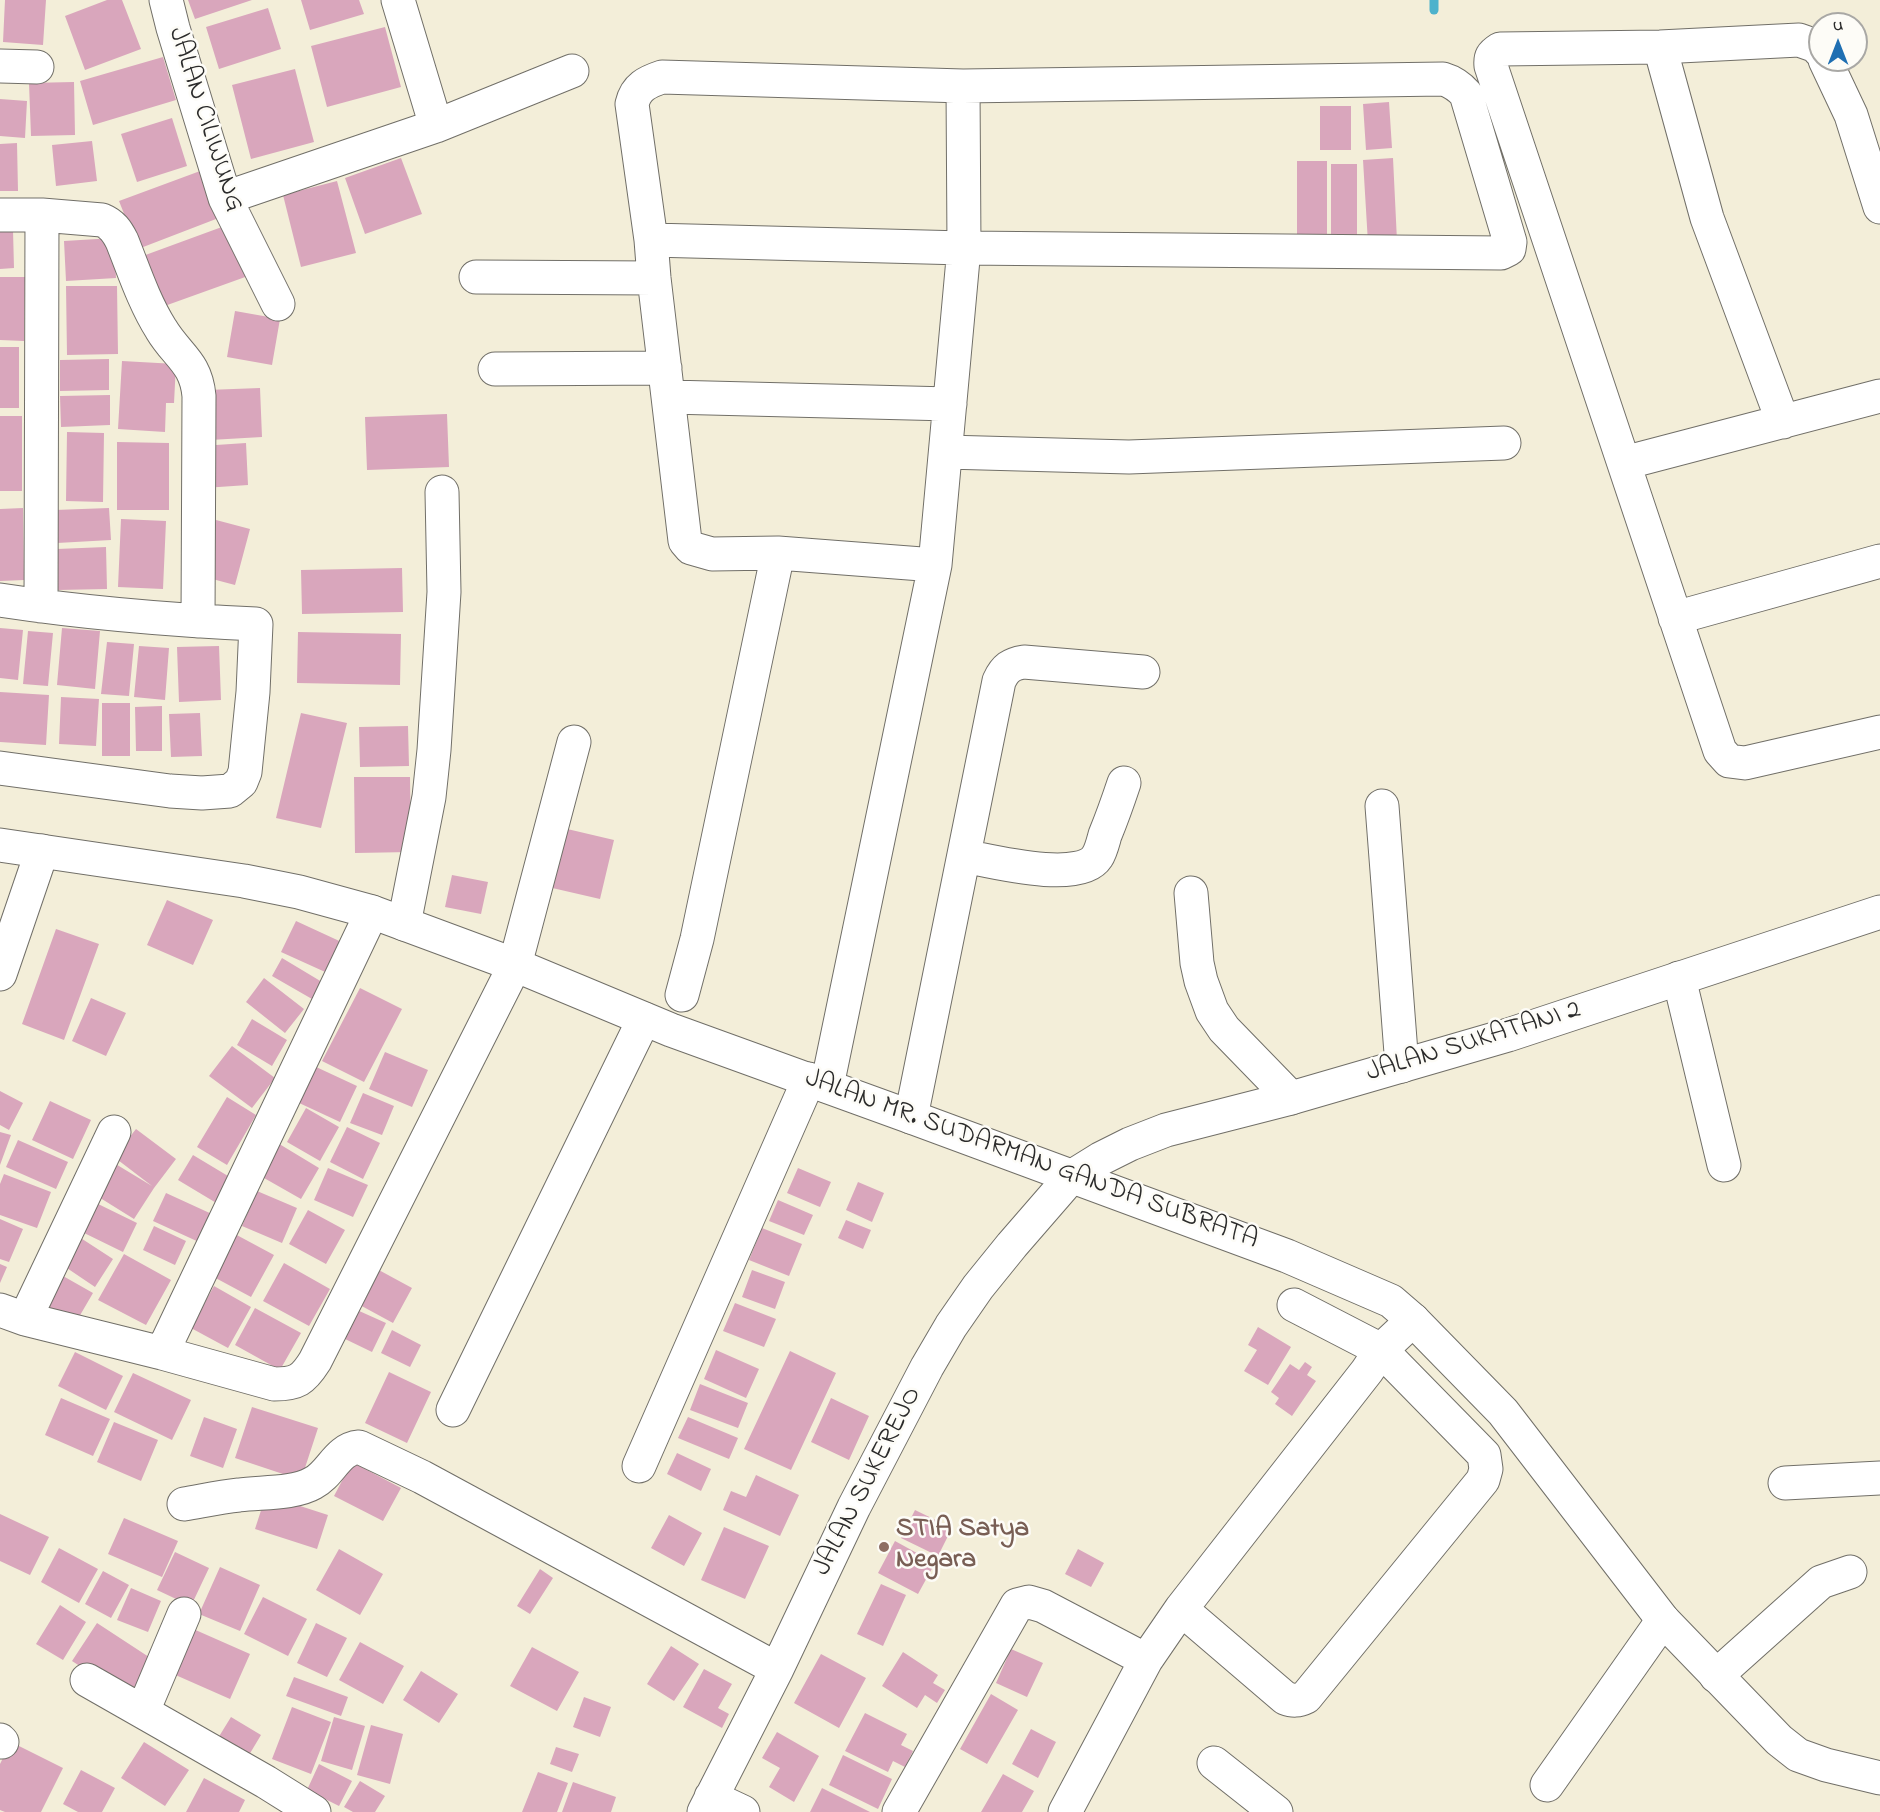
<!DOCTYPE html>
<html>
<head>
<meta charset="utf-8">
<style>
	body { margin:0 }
	#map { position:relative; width:1880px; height:1812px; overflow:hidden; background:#f3eed9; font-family:"Indie Flower",sans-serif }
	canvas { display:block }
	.north { position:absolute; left:1808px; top:12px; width:60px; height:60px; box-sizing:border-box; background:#fdfcf7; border:2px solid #a9a8a5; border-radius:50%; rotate:0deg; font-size:16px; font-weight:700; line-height:24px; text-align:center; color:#2b2b2b }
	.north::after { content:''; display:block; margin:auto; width:21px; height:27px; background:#1f6fb2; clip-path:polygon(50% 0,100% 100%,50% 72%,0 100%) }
</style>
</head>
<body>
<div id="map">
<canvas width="1880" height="1812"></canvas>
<div class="north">U</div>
</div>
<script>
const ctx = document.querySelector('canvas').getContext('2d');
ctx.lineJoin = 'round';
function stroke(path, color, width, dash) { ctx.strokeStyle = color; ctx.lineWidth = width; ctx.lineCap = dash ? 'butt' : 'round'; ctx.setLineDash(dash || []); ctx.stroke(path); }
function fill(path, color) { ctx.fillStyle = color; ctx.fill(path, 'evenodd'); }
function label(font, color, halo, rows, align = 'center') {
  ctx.font = font + ' "Indie Flower",sans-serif'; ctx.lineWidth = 5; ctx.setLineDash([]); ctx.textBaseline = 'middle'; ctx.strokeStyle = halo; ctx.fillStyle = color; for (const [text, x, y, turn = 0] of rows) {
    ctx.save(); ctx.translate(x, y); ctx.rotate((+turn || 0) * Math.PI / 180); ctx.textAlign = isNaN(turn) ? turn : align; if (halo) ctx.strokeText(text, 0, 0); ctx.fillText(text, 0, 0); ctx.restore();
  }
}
stroke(new Path2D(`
	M1434,0V10`), '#4db2cc', 9);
fill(new Path2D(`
	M5,0H46L43,45L3,42Z
	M107,0H122L141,49L85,70L65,16Z
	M188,0H252L195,19Z
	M301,0H359L364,14L310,30Z
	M268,8L281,49L219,69L206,27Z
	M385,27L401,87L327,107L311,46Z
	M163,57L176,100L93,125L80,81Z
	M295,69L314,142L251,159L232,85Z
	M74,82L75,135L31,136L29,83Z
	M0,99L27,101L25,138L0,136Z
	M1389,102L1392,148L1366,150L1363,104Z
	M1320,106H1351V150H1320Z
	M172,118L187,166L137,182L121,134Z
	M92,141L97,181L56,186L52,145Z
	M17,143L18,191H0V144Z
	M401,158L422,214L365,234L345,178Z
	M1393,158L1397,241L1368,243L1363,160Z
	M1297,161H1327V235H1297Z
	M1331,164H1357V240H1331Z
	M211,167L229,214L138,249L119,201Z
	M337,181L356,253L301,267L283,195Z
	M230,224L248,276L159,308L140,257Z
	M13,230L14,268L0,269V231Z
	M114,238L116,278L66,281L64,241Z
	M0,277H25L24,341L0,340Z
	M66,286H117L118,354L67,355Z
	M235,311L280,319L272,365L227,357Z
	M0,347H19V408H0Z
	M109,359V390L60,391V360Z
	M122,361L176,364L174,403H166L165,432L118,429Z
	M260,388L262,437L210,440L207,390Z
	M110,395V425L61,427L60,396Z
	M447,414L449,467L367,470L365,417Z
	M0,416H22V491H0Z
	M67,432L104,433L103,502L66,501Z
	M117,442L169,443V510H117Z
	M246,443L248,485L204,488L201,446Z
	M23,508L24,580L0,581V509Z
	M109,508L111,540L57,543L55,510Z
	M121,519L166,521L163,589L118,587Z
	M216,520L250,529L235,585L201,576Z
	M106,547L107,589L58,590L57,549Z
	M402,568L403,612L302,614L301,570Z
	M0,628L23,630L18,680L0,678Z
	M62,628L100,631L95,689L57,685Z
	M28,631L53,633L48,686L23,684Z
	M298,632L401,634L400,685L297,683Z
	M107,642L134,644L129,696L101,694Z
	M139,646L169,648L165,700L134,697Z
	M219,646L221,700L179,702L177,647Z
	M0,692L49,695L46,745L0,742Z
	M61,697L99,699L96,746L59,744Z
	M102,703H130V756H102Z
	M162,706V751H136L135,707Z
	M200,713L202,756L171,757L169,714Z
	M301,713L347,723L321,828L276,818Z
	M408,726L409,766L360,767L359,727Z
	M354,777H410L411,852L355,853Z
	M563,828L614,840L600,899L548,887Z
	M452,875L488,882L481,914L445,907Z
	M167,900L213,920L193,965L147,945Z
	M296,921L348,945L334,976L281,952Z
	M56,929L99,944L64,1040L22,1024Z
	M282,958L322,982L312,999L272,976Z
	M264,978L304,1009L285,1033L246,1002Z
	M360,988L402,1009L364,1082L322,1061Z
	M91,998L126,1013L106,1056L72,1041Z
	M252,1019L287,1040L272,1066L237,1045Z
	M232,1046L275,1078L252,1108L209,1076Z
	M385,1052L428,1070L412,1107L369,1089Z
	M314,1066L357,1086L340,1122L297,1102Z
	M0,1091L23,1103L9,1130L0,1125Z
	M363,1093L394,1106L382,1135L350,1123Z
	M227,1097L256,1115L227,1165L197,1147Z
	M50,1101L91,1120L73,1159L32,1140Z
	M306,1108L339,1127L320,1161L287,1142Z
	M347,1127L380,1143L363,1179L330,1162Z
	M136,1129L176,1159L154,1188L134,1219L89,1191L109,1160L152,1186L114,1157Z
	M0,1132L11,1135L0,1165Z
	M18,1140L68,1162L56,1189L6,1167Z
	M276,1142L319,1168L301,1199L257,1174Z
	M193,1155L233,1179L218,1204L178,1180Z
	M328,1168L368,1185L353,1217L314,1200Z
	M798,1168L831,1182L820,1207L787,1193Z
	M4,1174L51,1192L37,1228L0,1215V1184Z
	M858,1182L884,1193L872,1222L846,1210Z
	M257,1191L297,1208L282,1243L242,1226Z
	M166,1193L214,1215L201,1243L153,1221Z
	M778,1200L813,1215L804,1235L769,1221Z
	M92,1201L137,1223L123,1252L78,1230Z
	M308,1210L345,1230L326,1264L289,1244Z
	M0,1219L23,1229L9,1262L0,1259Z
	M846,1220L871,1230L863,1249L838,1238Z
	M154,1226L186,1241L175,1265L143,1250Z
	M762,1228L802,1244L789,1276L749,1260Z
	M73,1233L113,1259L95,1287L55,1260Z
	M233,1233L274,1255L251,1297L210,1275Z
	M124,1254L171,1280L146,1325L98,1300Z
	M284,1263L330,1289L309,1326L263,1301Z
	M0,1264L7,1267L0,1283Z
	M377,1269L412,1288L393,1323L358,1304Z
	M752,1270L785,1282L775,1309L742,1297Z
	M56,1272L93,1293L72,1329L36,1309Z
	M214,1286L251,1307L228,1348L191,1328Z
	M735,1303L776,1319L764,1347L723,1331Z
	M255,1308L301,1333L280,1370L235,1345Z
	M357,1310L386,1323L372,1352L343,1338Z
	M1258,1327L1291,1347L1268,1385L1244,1371L1257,1350L1248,1345Z
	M392,1330L421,1345L410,1367L381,1353Z
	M716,1350L759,1369L746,1398L704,1379Z
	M790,1351L836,1373L791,1470L744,1449Z
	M75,1352L123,1376L106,1410L58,1386Z
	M1305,1362L1312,1367L1307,1375L1316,1381L1292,1416L1275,1404L1279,1398L1271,1392L1290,1364L1299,1370Z
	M389,1372L431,1392L407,1443L365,1423Z
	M133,1373L191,1400L172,1440L114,1412Z
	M700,1384L748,1403L738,1428L690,1410Z
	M61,1398L110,1419L93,1456L45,1435Z
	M831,1398L869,1416L849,1460L811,1442Z
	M252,1407L318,1428L301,1480L235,1458Z
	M204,1417L237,1429L223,1468L190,1456Z
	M688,1417L738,1438L729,1459L678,1438Z
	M114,1422L158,1440L141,1481L97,1462Z
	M677,1453L711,1469L701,1491L667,1474Z
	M352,1462L401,1488L383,1521L334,1496Z
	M756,1475L799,1495L780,1536L723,1510L731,1491L746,1497Z
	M266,1495L328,1515L317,1549L255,1529Z
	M915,1510L952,1528L938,1556L901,1538Z
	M0,1514L49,1537L30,1575L0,1561Z
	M669,1515L702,1533L684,1566L651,1548Z
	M124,1518L178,1541L162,1577L108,1554Z
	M724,1527L769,1546L745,1599L701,1580Z
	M895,1541L935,1563L918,1594L878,1573Z
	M59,1548L98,1569L79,1603L41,1582Z
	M339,1549L383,1574L360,1615L316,1590Z
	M1078,1549L1104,1563L1091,1587L1065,1574Z
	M175,1552L209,1568L191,1606L157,1590Z
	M220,1567L260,1585L240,1631L199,1614Z
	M540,1569L553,1578L530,1614L517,1606Z
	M103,1571L129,1585L111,1618L85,1604Z
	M881,1584L906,1595L883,1646L857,1634Z
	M131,1588L161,1601L148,1632L117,1620Z
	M263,1597L307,1619L288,1656L244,1634Z
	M60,1605L86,1622L63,1660L36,1644Z
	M97,1623L152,1659L128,1697L72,1661Z
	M316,1623L347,1638L327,1677L297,1663Z
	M191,1628L250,1654L230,1699L171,1673Z
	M360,1642L404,1666L383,1704L339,1680Z
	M671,1646L699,1664L674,1701L647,1684Z
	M532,1647L579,1672L557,1711L510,1686Z
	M1011,1649L1043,1663L1027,1697L996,1683Z
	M903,1652L938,1675L933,1683L945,1690L937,1703L925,1695L917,1708L882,1686Z
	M821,1654L866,1678L839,1728L794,1703Z
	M704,1669L732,1684L718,1708L729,1714L722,1728L683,1707Z
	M421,1671L458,1694L439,1723L403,1700Z
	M294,1677L348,1697L341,1716L286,1696Z
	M991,1694L1018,1710L987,1764L960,1749Z
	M584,1697L611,1707L600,1737L573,1727Z
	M292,1707L331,1722L311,1774L272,1759Z
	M865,1713L907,1734L901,1745L913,1751L905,1767L893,1761L888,1772L845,1751Z
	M231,1717L261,1735L246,1760L215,1743Z
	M334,1717L365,1726L352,1770L321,1761Z
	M371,1725L403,1734L390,1784L357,1775Z
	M1031,1729L1056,1742L1038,1778L1012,1764Z
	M777,1732L819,1756L794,1802L769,1787L780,1768L762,1758Z
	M11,1742L63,1768L41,1812H5L0,1810V1764Z
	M144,1742L189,1770L165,1806L121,1778Z
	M556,1747L579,1754L572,1772L550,1764Z
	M843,1755L892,1779L878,1809L829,1785Z
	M319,1764L352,1781L339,1806L307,1790Z
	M81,1770L115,1788L102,1812H78L63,1804Z
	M538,1772L568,1783L557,1812H522Z
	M1003,1774L1034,1791L1022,1812H981Z
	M204,1778L245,1800L239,1812H186Z
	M360,1781L385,1796L375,1812H353L344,1807Z
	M573,1782L616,1797L611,1812H562Z
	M822,1788L870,1812H810Z`), '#d9a6bc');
const minor = new Path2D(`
	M166,0L173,28L225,198L278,304
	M398,0L436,126
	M1660,47L1707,218L1783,422
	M1820,51L1816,46L1799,40L1660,47L1500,49C1492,54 1490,57 1491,66L1720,751L1729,761L1745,763L1880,732
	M1825,60L1851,115L1880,207
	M0,66L37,67
	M225,198L436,126L572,71
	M0,215H42L102,220C112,224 117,231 122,241C134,271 144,302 161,329C177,356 196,362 199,396L198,621
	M651,240L964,248L1501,253L1509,249L1510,242L1466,94C1459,86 1453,82 1443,79L963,86L662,77C647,82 636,87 632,104L651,240L654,278L685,541L691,548L712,554L778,553L935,565
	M476,277L654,278
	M495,369L665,368
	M669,397L950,404
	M946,452L1129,457L1504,443
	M1624,463L1880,396
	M0,600C85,613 171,620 256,624L253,692L245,772L241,782L230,791L202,793L170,791L0,768
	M41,606L42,215
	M1675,618L1880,561
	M1382,806L1402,1066
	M964,856C991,861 1080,884 1097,857C1101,851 1103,842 1105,835C1112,818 1118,801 1124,783
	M1191,893L1197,963L1201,981L1212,1011L1224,1029L1291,1098
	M404,924L429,797L434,750L444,592L442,492
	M0,974L42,851
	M1679,978L1724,1165
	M682,995L697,939L778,553
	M827,1086L935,565L964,248L963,86
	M911,1117L999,681C1005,668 1011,664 1024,662L1143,672
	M0,1310L25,1319L162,1353L274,1384C297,1384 303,1380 315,1361L515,965L574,742
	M25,1319L114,1132
	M162,1353L372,912
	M453,1410L644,1019
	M639,1466L809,1079
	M1785,1483L1880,1478
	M184,1504C202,1501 220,1497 239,1495C261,1492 294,1494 313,1483C331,1474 337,1449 359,1447L422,1477L777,1669
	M1181,1609L1285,1698C1293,1701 1298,1701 1306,1697L1483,1480L1486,1469L1484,1455L1381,1350L1294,1305
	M1716,1676L1821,1582L1850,1572
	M87,1680L266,1782L314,1812
	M143,1711L184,1614
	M0,1740L2,1742
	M1214,1763L1276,1812
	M1547,1785L1663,1620
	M711,1797L743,1812
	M704,1812L777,1669L854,1507L927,1367L951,1326L978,1287L1012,1245L1071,1177
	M899,1812L1017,1605L1029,1602L1043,1606L1146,1660
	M1065,1812L1146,1660L1181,1609L1367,1371L1381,1350L1413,1320`);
const tertiary = new Path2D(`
	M0,845L244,881L299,892L372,912L515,965L671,1030L911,1117L1287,1256L1391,1301L1413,1320L1503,1412L1663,1620L1779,1740L1798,1755L1826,1765L1880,1778
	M1071,1177L1100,1159L1130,1144L1166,1130L1291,1098L1508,1035L1880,912`);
stroke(minor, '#716f68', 35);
stroke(tertiary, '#716f68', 35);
stroke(minor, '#fff', 33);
stroke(tertiary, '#fff', 33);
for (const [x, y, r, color] of [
	[884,1547,6,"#8d6e63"]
]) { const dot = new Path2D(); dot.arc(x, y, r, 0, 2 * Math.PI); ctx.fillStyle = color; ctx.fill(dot); stroke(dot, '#fdfcf7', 2); }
label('27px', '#2b2b2b', '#fdfcf7', [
	["JALAN CILIWUNG",204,120,72],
	["JALAN SUKATANI 2",1474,1043,-17],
	["JALAN MR. SUDARMAN GANDA SUBRATA",1031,1161,20],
	["JALAN SUKEREJO",869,1482,-63]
]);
label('bold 27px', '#785e54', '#fdfcf7', [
	["STIA Satya",896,1531],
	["Negara",896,1562]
], 'left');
</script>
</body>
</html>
